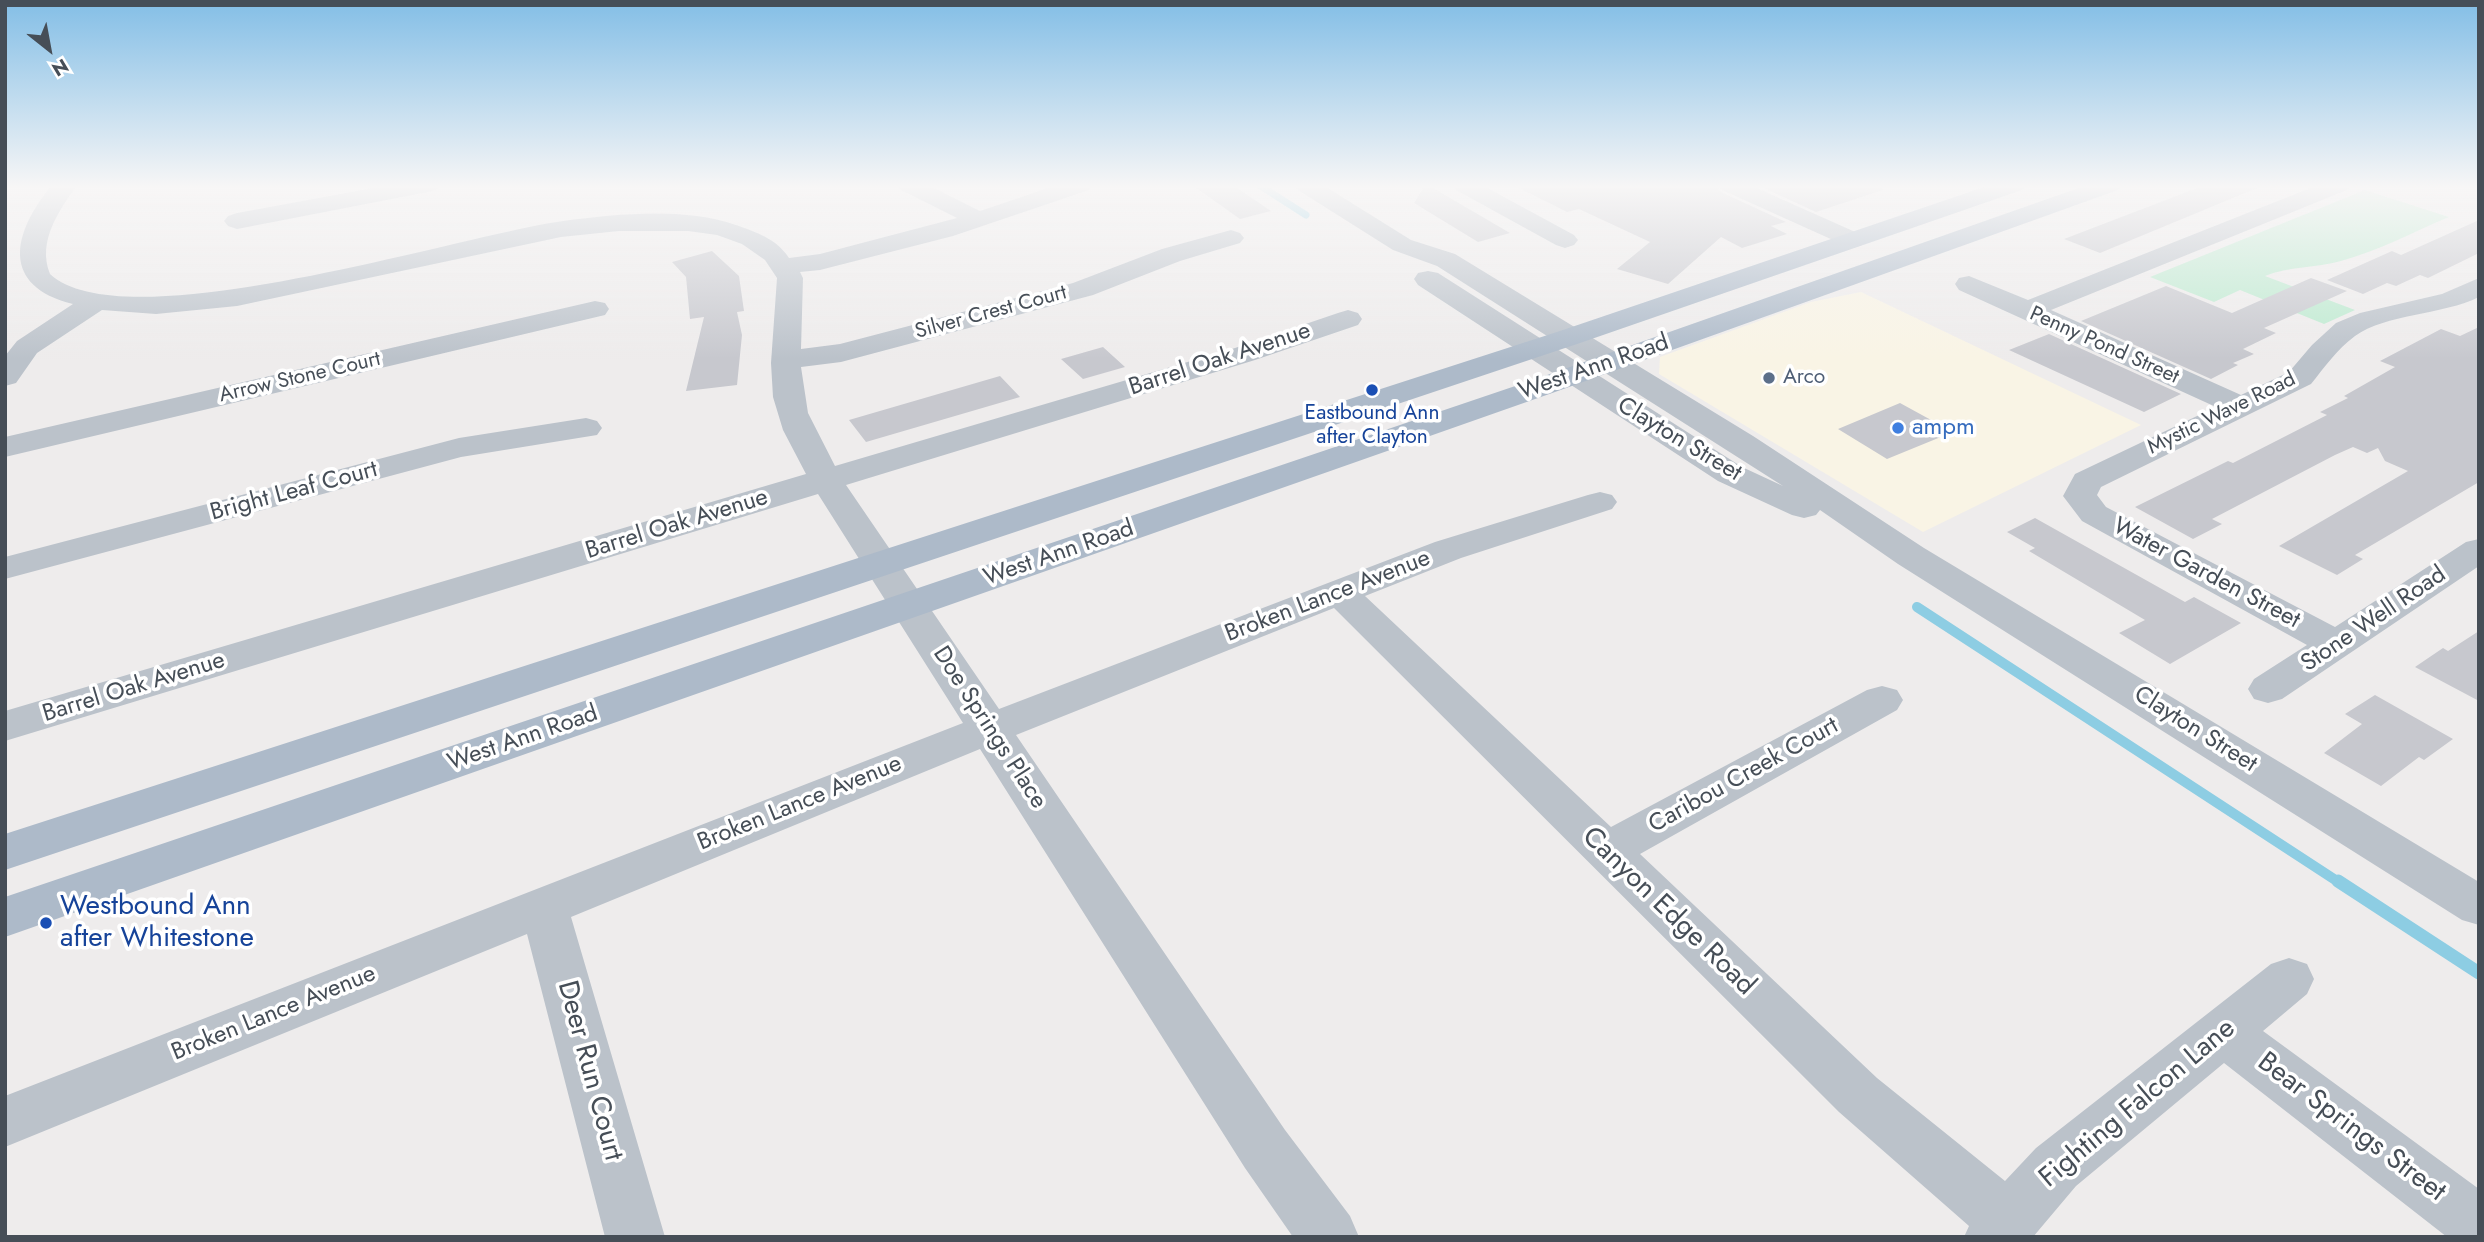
<!DOCTYPE html>
<html>
<head>
<meta charset="utf-8">
<style>
	body { margin:0 }
	#map { position:relative; width:2484px; height:1242px; overflow:hidden; background:#eeecec; font-family:Jost,sans-serif }
	canvas { display:block }
	.frame { position:absolute; inset:0; border:7px solid #464e57; pointer-events:none }
	.north { position:absolute; left:14px; top:14px; width:70px; height:70px; -webkit-text-stroke:5px #fff; paint-order:stroke; rotate:149deg; font-size:19px; font-weight:700; line-height:28px; text-align:center; color:#464e57 }
	.north::after { content:''; display:block; margin:auto; width:24px; height:32px; background:#464e57; clip-path:polygon(50% 0,100% 100%,50% 72%,0 100%) }
</style>
</head>
<body>
<div id="map">
<canvas width="2484" height="1242"></canvas>
<div class="frame"></div>
<div class="north">N</div>
</div>
<script>
const ctx = document.querySelector('canvas').getContext('2d');
ctx.lineJoin = 'round';
function fill(path, color) { ctx.fillStyle = color; ctx.fill(path, 'evenodd'); }
function stroke(path, color, width, dash) { ctx.strokeStyle = color; ctx.lineWidth = width; ctx.lineCap = dash ? 'butt' : 'round'; ctx.setLineDash(dash || []); ctx.stroke(path); }
function label(font, color, halo, rows, align = 'center') {
  ctx.font = font + ' Jost,sans-serif'; ctx.lineWidth = 7; ctx.setLineDash([]); ctx.textBaseline = 'middle'; ctx.strokeStyle = halo; ctx.fillStyle = color; for (const [text, x, y, turn = 0] of rows) {
    ctx.save(); ctx.translate(x, y); ctx.rotate((+turn || 0) * Math.PI / 180); ctx.textAlign = isNaN(turn) ? turn : align; if (halo) ctx.strokeText(text, 0, 0); ctx.fillText(text, 0, 0); ctx.restore();
  }
}
fill(new Path2D(`
	M1861,292L2141,425L1923,532L1659,374L1660,357L1811,302Z`), '#f9f4e5');
fill(new Path2D(`
	M2365,190L2449,217C2413,232 2378,251 2341,261C2316,268 2289,266 2265,276L2355,310L2324,324L2240,290L2214,302L2150,277Z`), '#bdead0');
stroke(new Path2D(`
	M1259,185L1306,215`), '#8dcde3', 7);
stroke(new Path2D(`
	M1917,607L2340,883`), '#8dcde3', 10);
stroke(new Path2D(`
	M2338,881L2479,973`), '#8dcde3', 13);
fill(new Path2D(`
	M1192,185H1233L1271,211L1240,219Z
	M1425,185H1428L1510,233L1478,242L1414,203Z
	M1513,185H1715L1721,192L1786,222L1771,226L1787,234L1742,248L1721,237L1668,284L1617,269L1650,242L1579,209L1567,212Z
	M1757,185H1882L1883,190L1816,212Z
	M2205,185H2256L2257,188L2100,253L2064,239Z
	M2479,220V253L2428,278L2420,275L2396,286L2387,283L2363,294L2327,280L2392,251L2401,255Z
	M712,251L739,276L744,311L737,312L742,335L737,385L686,391L704,317L690,319L686,277L672,262Z
	M2311,278L2347,291L2264,328L2276,333L2243,349L2254,354L2233,363L2238,365L2211,379L2081,321L2166,286L2232,313Z
	M2479,327V482L2355,555L2363,559L2337,575L2279,546L2408,471L2385,461L2378,448L2367,453L2353,447L2335,455L2212,519L2222,524L2193,539L2135,507L2228,461L2233,463L2327,415L2320,412L2348,398L2344,396L2395,367L2380,361L2441,329L2460,336Z
	M2049,334L2181,394L2144,412L2009,350Z
	M1103,347L1125,367L1083,379L1061,359Z
	M1000,376L1020,397L866,442L849,420Z
	M1900,403L1953,432L1887,459L1838,429Z
	M2035,518L2185,602L2194,597L2241,623L2170,664L2119,633L2145,620L2029,551L2035,548L2007,532Z
	M2479,631V701L2415,667L2443,648L2448,651Z
	M2375,695L2453,739L2424,760L2419,757L2381,786L2324,753L2362,724L2345,714Z`), '#c7c8ce');
fill(new Path2D(`
	M52,185H77C59,211 37,241 50,274C124,343 461,235 563,221C618,214 683,207 736,225C756,232 777,239 789,258L820,254L957,218L901,190L897,185H928L980,211L1057,185H1093L1089,190L953,236L820,270L800,272L803,278L801,349L840,344L1073,283L1162,249L1231,230L1240,233L1244,238L1240,243L1180,261L1093,295L841,362L801,367L808,413L835,466L1235,348L1338,313L1348,310L1358,313L1362,319L1358,325L1255,360L846,485L999,709L1435,542L1588,495L1600,492L1612,495L1617,502L1612,509L1461,558L1365,596L1611,827L1867,690L1882,686L1897,690L1903,700L1897,710L1640,854L1877,1078L2005,1181L2036,1148L2271,964L2289,958L2307,964L2314,979L2307,994L2263,1031L2479,1189V1237H2447L2224,1063L2076,1186L2033,1237H1964L1969,1226L1839,1112L1334,608L1016,735L1285,1130L1350,1216L1359,1237H1293L1245,1168L980,749L571,917L665,1237H605L527,934L5,1147V1096L963,723L818,494L5,741V711L806,474L783,430L773,397L771,363L777,278L765,260L742,244L717,235L688,231H619L561,237L237,306L156,314L102,310L37,353L16,383L5,386V356L17,341L73,304C0,286 12,233 52,185Z
	M389,185H440L436,190L428,192L237,229L228,226L224,221L228,216L237,213Z
	M1294,185H1323L1411,240L1455,254L1753,436L1924,548L2479,882V925L2462,920L1898,564L1820,510L1816,515L1804,518L1792,515L1718,481L1418,285L1414,279L1418,273L1428,271L1438,273L1742,467L1783,486L1437,266L1393,250L1298,190Z
	M1452,185H1482L1574,235L1578,240L1574,245L1565,248L1556,245L1456,190Z
	M1718,185H1750L1862,235L1866,240L1862,245L1853,248L1844,245L1722,190Z
	M2318,185H2351L2347,190L2051,310L2241,395L2289,372L2312,345L2336,323L2360,313L2442,294L2479,278V297C2443,315 2385,314 2355,336C2337,349 2324,368 2311,384L2101,487L2097,495L2106,507L2335,627L2466,542L2479,539V566L2282,699L2268,703L2254,699L2248,689L2254,679L2307,645L2082,521L2063,496L2075,474L2216,407L1959,290L1955,284L1959,278L1969,276L2028,300Z
	M595,301L605,303L609,309L605,315L5,457V437Z
	M586,418L597,421L602,428L597,435L461,457L5,579V557L459,438Z`), '#bbc2ca');
fill(new Path2D(`
	M1990,185H2026L2022,190L1580,343L5,870V834L1560,331Z
	M2087,185H2122L2118,190L1555,392L5,937V897L1533,380Z`), '#adbac9');
const sky = ctx.createLinearGradient(0, 0, 0, 359);
sky.addColorStop(0, '#83bee6');
sky.addColorStop(0.52, '#f7f6f6');
sky.addColorStop(1, '#f7f6f600');
ctx.fillStyle = sky;
ctx.fillRect(0, 0, 2484, 359);
for (const [x, y, r, color] of [
	[1769,378,7,"#5c6f8a"],
	[1372,390,7,"#1a4fb4"],
	[1898,428,7,"#3f7fe0"],
	[46,923,7,"#1a4fb4"]
]) { const dot = new Path2D(); dot.arc(x, y, r, 0, 2 * Math.PI); ctx.fillStyle = color; ctx.fill(dot); stroke(dot, '#fff', 2.5); }
label('21px', '#464e57', '#fff', [
	["Silver Crest Court",991,313,-15],
	["Penny Pond Street",2104,346,24],
	["Arrow Stone Court",300,378,-13],
	["Mystic Wave Road",2222,414,-26]
]);
label('21px', '#4e5e75', '#fff', [
	["Arco",1783,378]
], 'left');
label('21px', '#164399', '#fff', [
	["Eastbound Ann",1372,414],
	["after Clayton",1372,438]
]);
label('24px', '#464e57', '#fff', [
	["Barrel Oak Avenue",1220,360,-18],
	["West Ann Road",1594,368,-19],
	["Clayton Street",1679,440,31],
	["Bright Leaf Court",294,492,-15],
	["Barrel Oak Avenue",677,525,-17],
	["West Ann Road",1059,554,-19],
	["Water Garden Street",2206,574,28],
	["Broken Lance Avenue",1328,597,-21],
	["Stone Well Road",2374,620,-34],
	["Barrel Oak Avenue",134,688,-17],
	["Doe Springs Place",989,728,57],
	["Clayton Street",2195,730,32],
	["West Ann Road",523,739,-19],
	["Caribou Creek Court",1744,776,-29],
	["Broken Lance Avenue",800,804,-22],
	["Broken Lance Avenue",274,1014,-22]
]);
label('24px', '#366cbe', '#fff', [
	["ampm",1912,428]
], 'left');
label('28px', '#164399', '#fff', [
	["Westbound Ann",60,907],
	["after Whitestone",60,939]
], 'left');
label('28px', '#464e57', '#fff', [
	["Canyon Edge Road",1668,912,44],
	["Deer Run Court",589,1071,75],
	["Fighting Falcon Lane",2138,1104,-40],
	["Bear Springs Street",2351,1128,37]
]);
</script>
</body>
</html>
